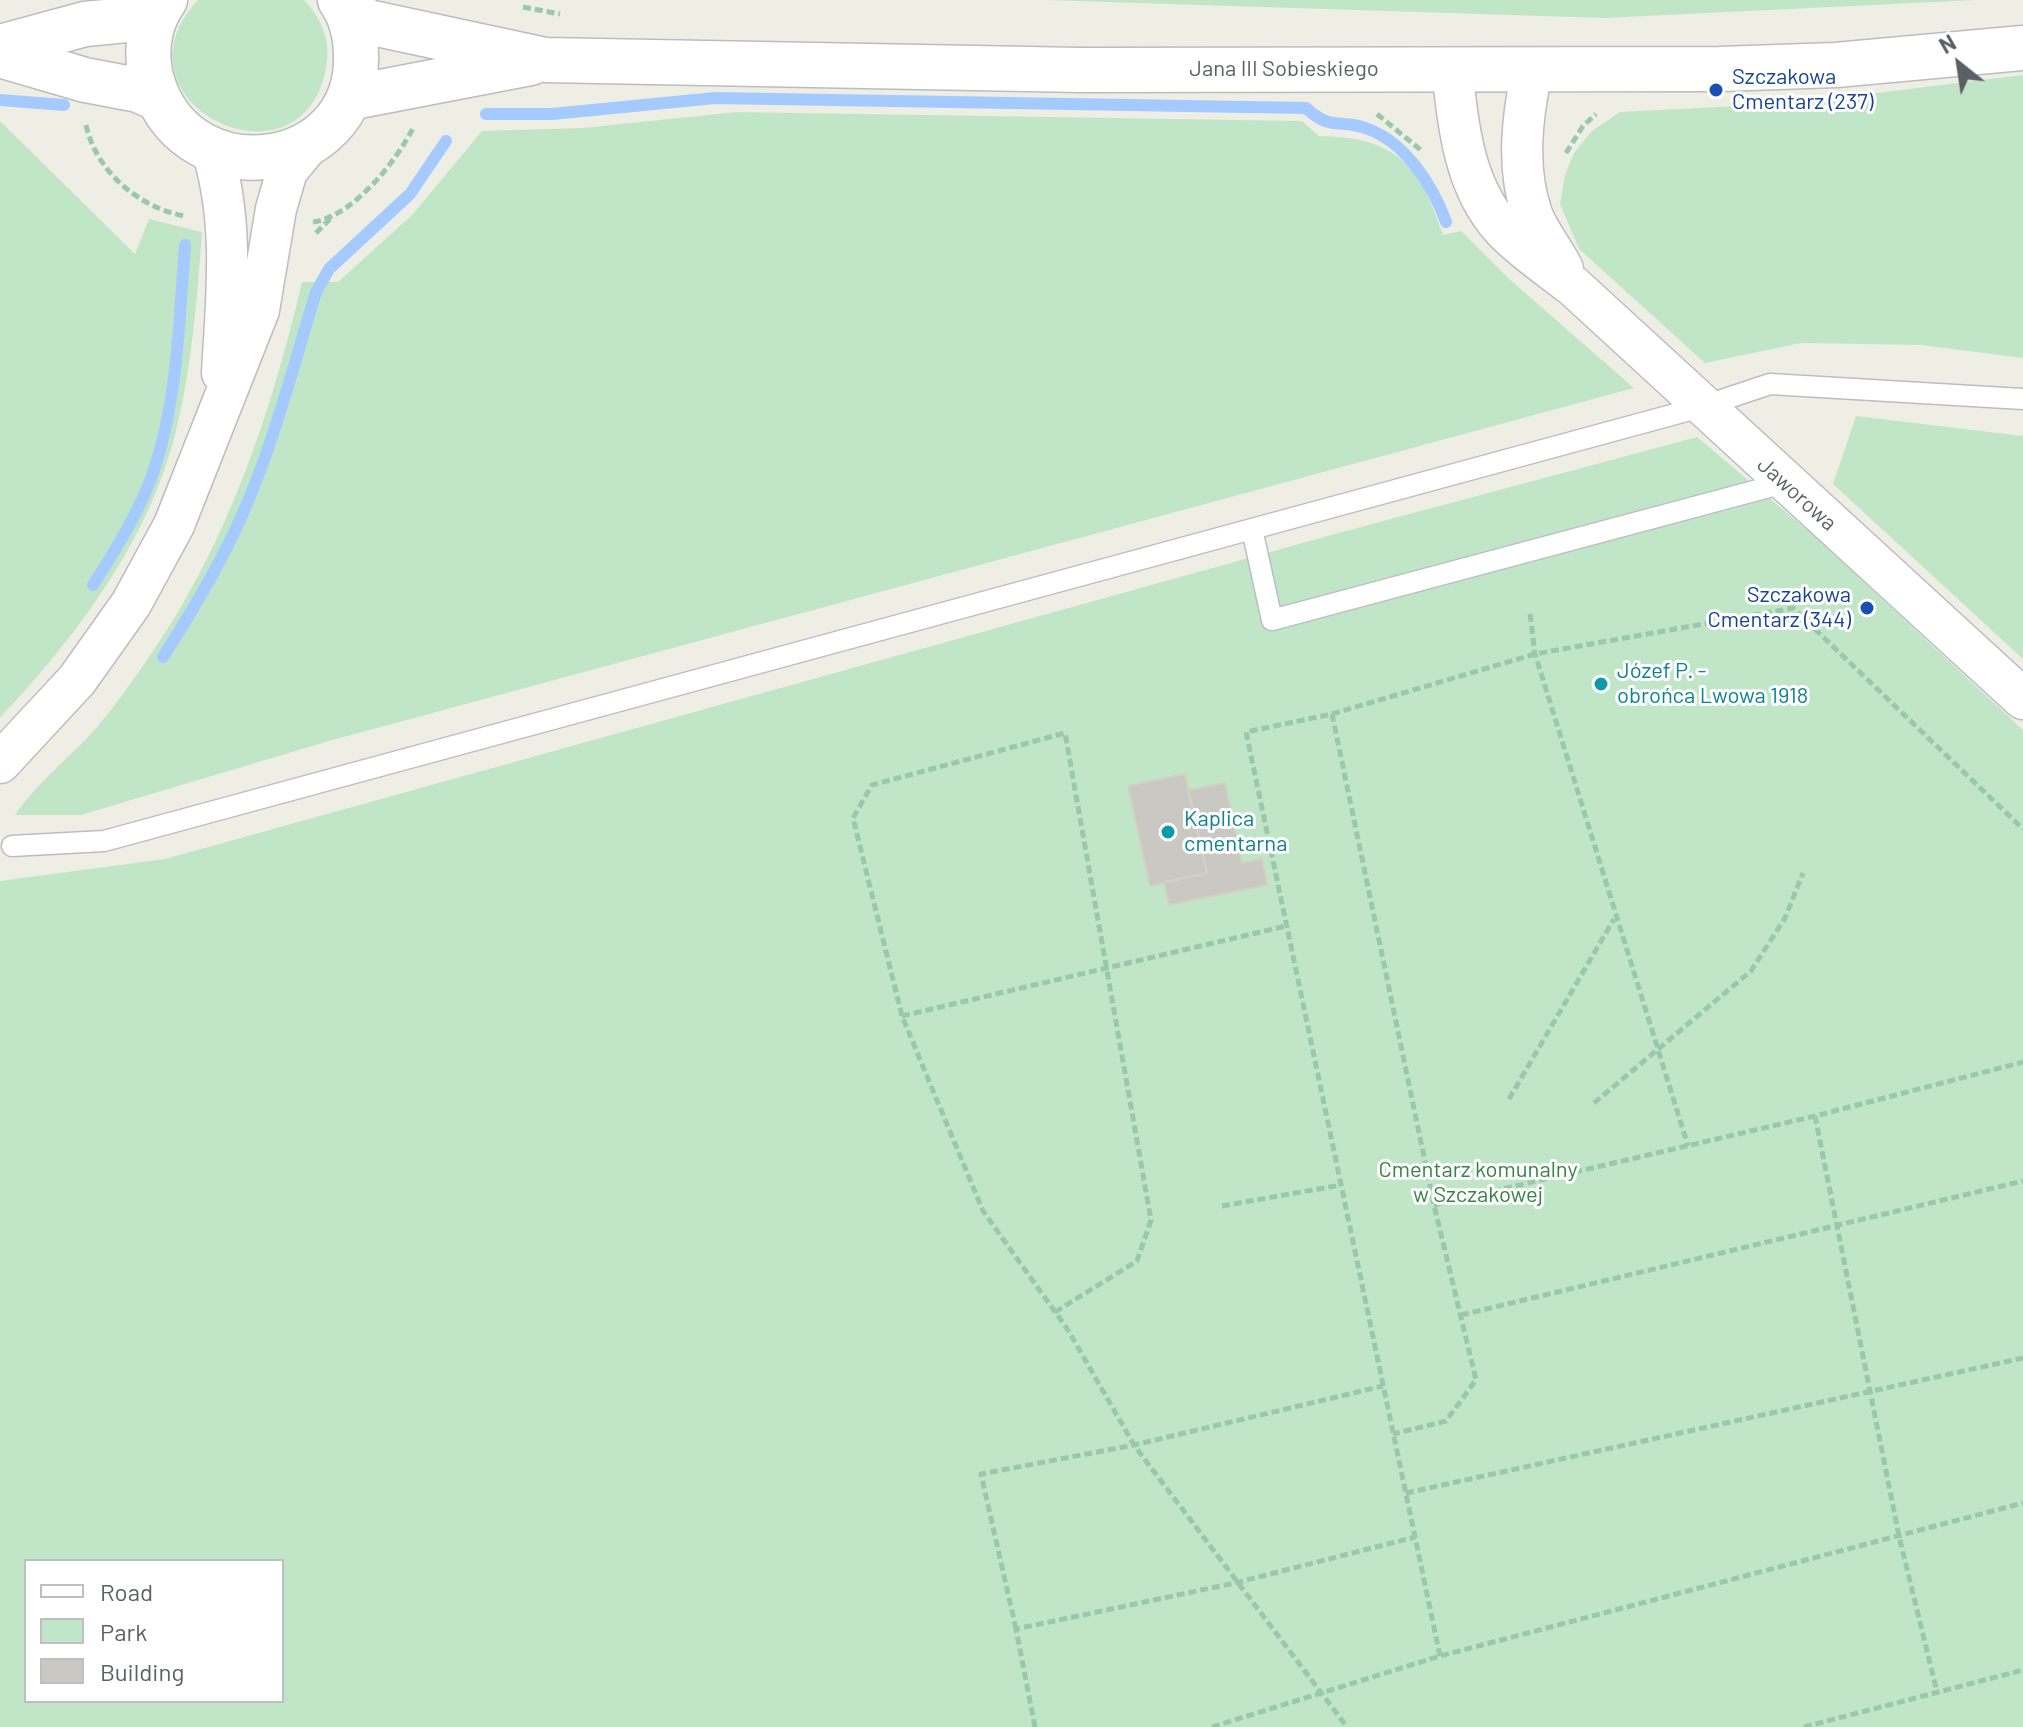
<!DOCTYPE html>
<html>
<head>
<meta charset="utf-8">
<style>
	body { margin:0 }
	#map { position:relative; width:2023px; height:1727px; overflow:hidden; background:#efeee5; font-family:Barlow,sans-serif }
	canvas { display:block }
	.legend { position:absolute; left:24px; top:1559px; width:260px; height:144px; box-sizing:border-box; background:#fff; border:2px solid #bebfc1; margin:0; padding:10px 14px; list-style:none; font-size:24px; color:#5c5f65 }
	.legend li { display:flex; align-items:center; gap:16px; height:40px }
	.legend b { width:40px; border:2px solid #bebfc1 }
	.north { position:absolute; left:1919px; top:24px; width:80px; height:80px; -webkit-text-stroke:6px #fff; paint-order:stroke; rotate:330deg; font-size:22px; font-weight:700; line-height:32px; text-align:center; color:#5c5f65 }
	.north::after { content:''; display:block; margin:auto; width:28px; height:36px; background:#5c5f65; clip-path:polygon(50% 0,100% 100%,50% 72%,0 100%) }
</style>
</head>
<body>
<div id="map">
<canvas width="2023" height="1727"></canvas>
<ul class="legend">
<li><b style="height:10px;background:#fff"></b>Road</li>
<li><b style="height:22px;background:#c1e6c7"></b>Park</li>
<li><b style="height:22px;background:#cac8c2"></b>Building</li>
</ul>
<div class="north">N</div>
</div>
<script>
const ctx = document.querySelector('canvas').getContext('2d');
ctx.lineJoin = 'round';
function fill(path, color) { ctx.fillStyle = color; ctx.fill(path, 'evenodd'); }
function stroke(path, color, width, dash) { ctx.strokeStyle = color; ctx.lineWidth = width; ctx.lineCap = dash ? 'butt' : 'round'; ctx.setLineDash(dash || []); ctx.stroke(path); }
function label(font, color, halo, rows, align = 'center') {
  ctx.font = font + ' Barlow,sans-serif'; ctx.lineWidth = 6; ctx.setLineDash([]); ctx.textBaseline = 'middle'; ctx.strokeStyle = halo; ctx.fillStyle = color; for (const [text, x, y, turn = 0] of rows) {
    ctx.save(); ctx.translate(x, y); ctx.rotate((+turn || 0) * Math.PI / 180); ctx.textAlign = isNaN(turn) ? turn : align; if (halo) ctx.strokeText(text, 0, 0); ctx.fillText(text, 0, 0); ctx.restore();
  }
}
fill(new Path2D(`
	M198,0H304C324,21 332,45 325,73C296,197 104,100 198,0Z
	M1045,0H1976L1604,18Z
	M2023,75V358L1921,345L1801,343L1705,363L1579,249L1560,204L1565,175L1574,153L1592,131L1620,112L1795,103Z
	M736,112L1302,121L1319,136C1396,137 1419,164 1443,235L1461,231L1508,278L1634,388L329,741L81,815H15C38,781 71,757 98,726C116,704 133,680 149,657C227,545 271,414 302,282H338L413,214L482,131L583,128Z
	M0,121L135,254L149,219L202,232C197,299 192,366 176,431C149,541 76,637 0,718Z
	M1856,416L2023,436V659L1833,484Z
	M1697,437L1812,534L2023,730V1727H0V881L165,859L1335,534ZM26,1561H282V1701H26Z`), '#c1e6c7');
stroke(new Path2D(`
	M0,100L64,105
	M486,114H552L715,98L1306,108C1332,132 1339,118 1368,129C1406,143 1433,186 1446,222
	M93,585C116,549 140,511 154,470C178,398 179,320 185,245
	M163,657C188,618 212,578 233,535C270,458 291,374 316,292L329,269L410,194L446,141`), '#a5caff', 12);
const building = new Path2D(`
	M1185,774L1207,873L1150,886L1128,786Z
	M1225,783L1242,863L1262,859L1267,885L1169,905L1164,882L1207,873L1188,790Z`);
fill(building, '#cac8c2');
stroke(building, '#d4d1c3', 2);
const lane = new Path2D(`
	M1252,529L1272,620L1784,483
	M12,846L104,841L1701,407L1770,384L2023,399`);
const street = new Path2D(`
	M1452,70C1459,129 1464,193 1510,236C1529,254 1552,270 1573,286L2023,699
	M1532,71C1522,117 1516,168 1532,214C1539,233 1554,251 1563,269
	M212,151C235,222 226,300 222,373
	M0,763L77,680L131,604L174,525L259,310L276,209L287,171L310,143`);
const secondary = new Path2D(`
	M165,0C147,25 144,58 154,87C192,196 358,173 356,57C356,37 352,17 340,0
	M346,8L368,22L545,60L1081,70L1720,69L1836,65L2023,48
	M0,47L85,24L136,19L159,10
	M0,55L85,80L138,90L159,99
	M349,98L531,63`);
stroke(lane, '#bcbdc3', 23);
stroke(street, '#bcbdc3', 43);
stroke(secondary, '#babcc2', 47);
stroke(new Path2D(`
	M523,7L560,14
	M1377,114L1422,151
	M86,125C96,171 138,207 184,216
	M1566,153L1583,126L1596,114
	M313,222C352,217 396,162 413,128
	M316,233L330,219
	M1530,614L1535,654L1688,1146
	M1332,714L1434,1205L1476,1380L1446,1421L1393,1434
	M902,1016L1286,926
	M1509,1099L1614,919
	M1594,1103L1751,971L1785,918L1803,873
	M1815,1116L1899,1536L1937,1692
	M1434,1205L1815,1116L2023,1062
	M1222,1206L1341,1185
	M1055,1312L1137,1261L1151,1220L1065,733L872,785L853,818L902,1016L983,1211L1068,1330L1134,1445L1347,1727
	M1461,1315L2023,1181
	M1406,1493L2023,1358
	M1016,1629L981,1474L1134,1445L1383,1386
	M1440,1656L1246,732L1332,714L1535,654L1793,608L2023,829
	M1035,1727L1016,1629L1235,1583L1415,1537
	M1212,1727L1440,1656L2023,1503
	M1804,1727L2023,1670`), '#9ac7ae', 5, [8, 4]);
stroke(lane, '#fff', 20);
stroke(street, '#fff', 40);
stroke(secondary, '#fff', 44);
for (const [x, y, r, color] of [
	[1716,90,8,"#1a4fb4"],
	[1867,608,8,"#1a4fb4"],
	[1601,684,8,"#0f9aa8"],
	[1168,832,8,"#0f9aa8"]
]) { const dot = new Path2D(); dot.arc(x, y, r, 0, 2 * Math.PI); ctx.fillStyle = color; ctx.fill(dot); stroke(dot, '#fff', 3); }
label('22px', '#5c5f65', '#fff', [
	["Jana III Sobieskiego",1284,69],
	["Jaworowa",1797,494,42]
]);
label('22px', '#164399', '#fff', [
	["Szczakowa",1732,77],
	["Cmentarz (237)",1732,102],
	["Szczakowa",1851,595,"right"],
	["Cmentarz (344)",1851,620,"right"]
], 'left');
label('22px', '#0d838f', '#fff', [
	["Józef P. -",1617,671],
	["obrońca Lwowa 1918",1617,696],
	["Kaplica",1184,819],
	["cmentarna",1184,844]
], 'left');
label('22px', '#358444', '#fff', [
	["Cmentarz komunalny",1478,1170],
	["w Szczakowej",1478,1195]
]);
</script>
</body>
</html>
